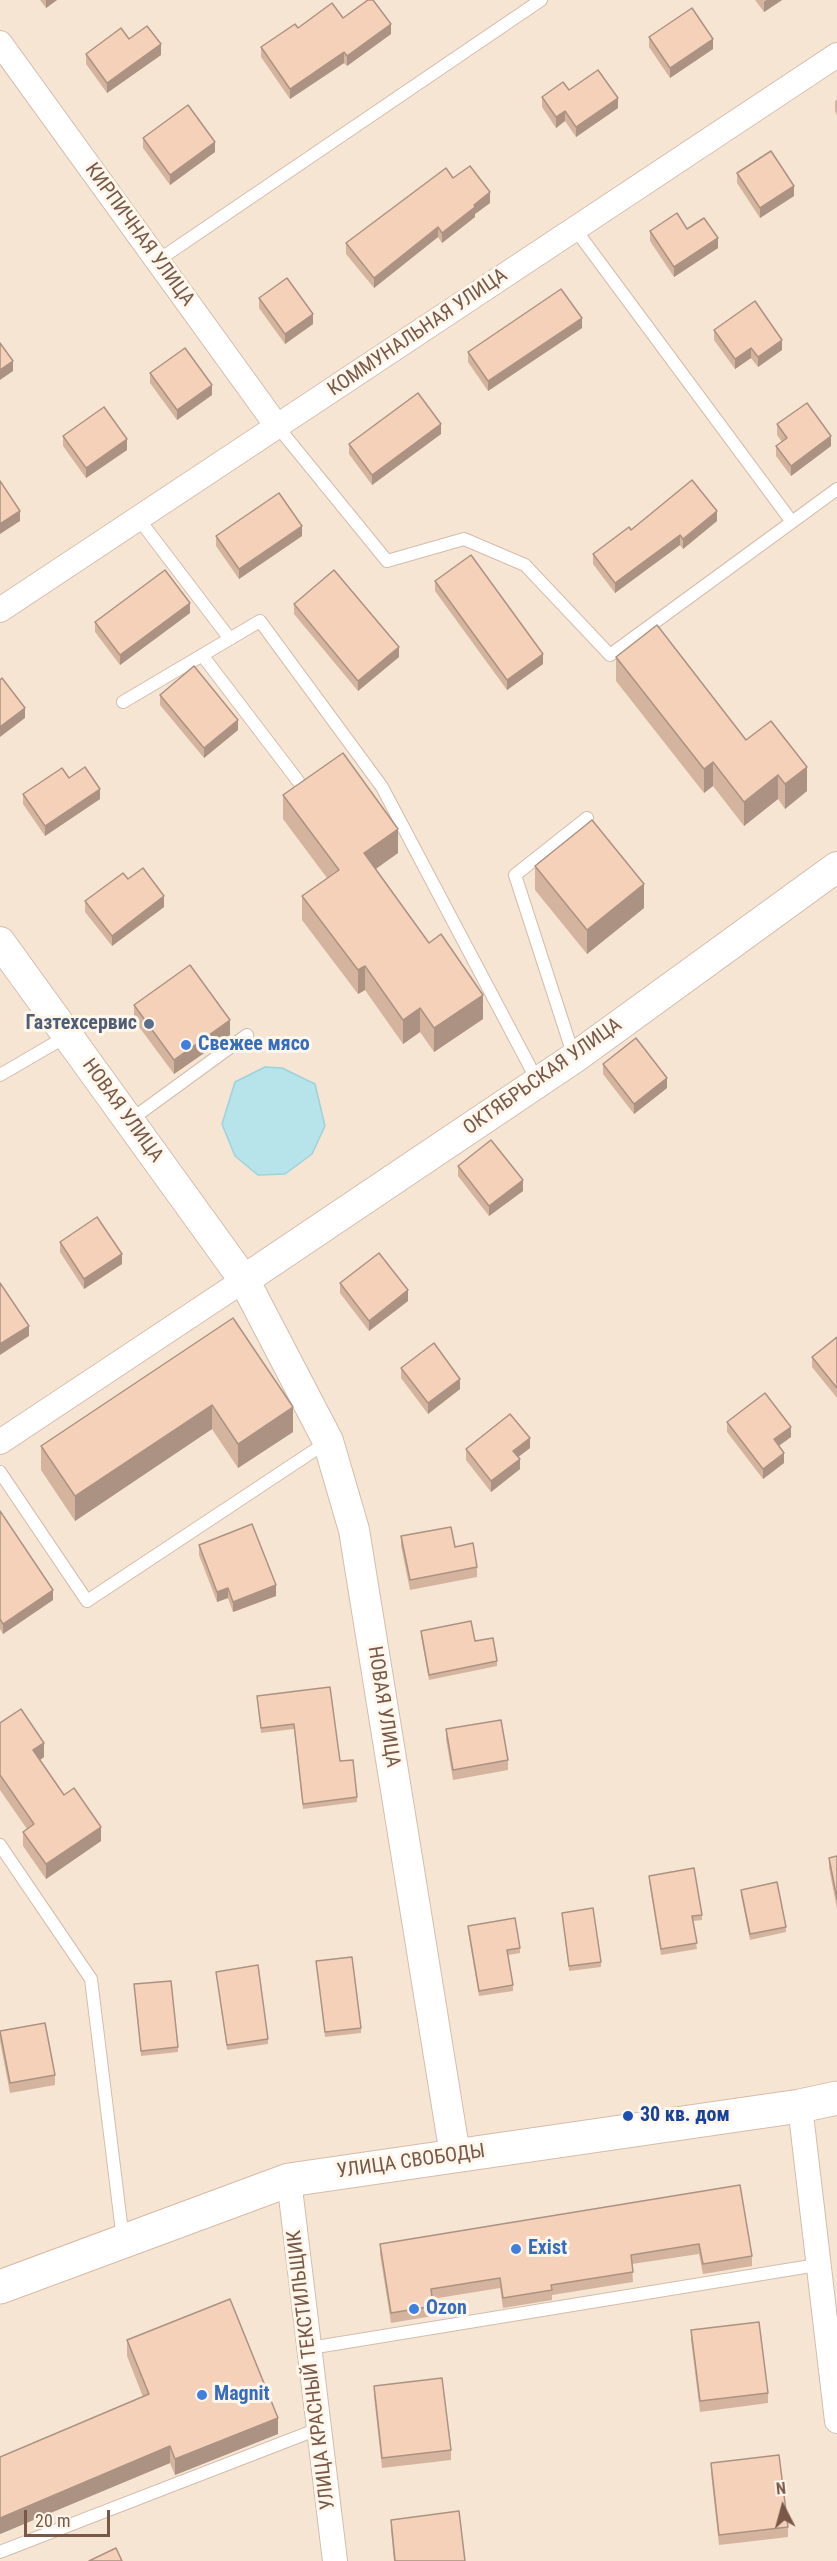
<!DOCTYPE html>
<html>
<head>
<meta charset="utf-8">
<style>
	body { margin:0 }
	#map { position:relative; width:837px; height:2561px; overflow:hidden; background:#fef4e4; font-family:"Roboto Condensed",sans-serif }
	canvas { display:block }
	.north { position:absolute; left:753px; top:2477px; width:60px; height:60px; -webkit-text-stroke:4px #fff7ec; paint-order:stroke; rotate:354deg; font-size:16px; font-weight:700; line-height:24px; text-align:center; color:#795847 }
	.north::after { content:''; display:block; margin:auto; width:21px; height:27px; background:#795847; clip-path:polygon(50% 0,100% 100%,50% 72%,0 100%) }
	.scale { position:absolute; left:24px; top:2510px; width:86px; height:27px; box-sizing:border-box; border:3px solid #795847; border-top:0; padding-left:8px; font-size:18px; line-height:21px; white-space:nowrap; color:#795847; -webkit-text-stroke:4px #fff7ec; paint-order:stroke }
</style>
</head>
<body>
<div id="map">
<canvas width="837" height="2561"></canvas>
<div class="north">N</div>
<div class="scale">20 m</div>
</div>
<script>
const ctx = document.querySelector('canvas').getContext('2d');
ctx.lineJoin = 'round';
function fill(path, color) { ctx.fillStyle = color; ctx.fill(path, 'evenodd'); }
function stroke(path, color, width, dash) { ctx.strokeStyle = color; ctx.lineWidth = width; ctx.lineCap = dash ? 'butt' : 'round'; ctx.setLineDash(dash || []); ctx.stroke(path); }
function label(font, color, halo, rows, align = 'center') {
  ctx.font = font + ' "Roboto Condensed",sans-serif'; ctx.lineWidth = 6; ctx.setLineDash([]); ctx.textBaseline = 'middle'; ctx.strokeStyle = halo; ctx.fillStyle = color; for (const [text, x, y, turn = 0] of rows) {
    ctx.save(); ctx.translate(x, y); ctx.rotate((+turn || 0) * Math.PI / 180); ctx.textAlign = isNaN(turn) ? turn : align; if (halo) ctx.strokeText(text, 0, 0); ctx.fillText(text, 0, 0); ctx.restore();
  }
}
fill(new Path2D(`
	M0,0H837V2094L289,2177L0,2284Z
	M837,2103V2561H0V2289L290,2182Z`), '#f6e5d2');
const water = new Path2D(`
	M265,1067L282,1068L315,1084L325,1126L312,1154L285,1174L258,1175L235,1156L222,1124L235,1082Z`);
fill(water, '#b7e3ea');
stroke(water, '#9cd3dc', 1.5);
const service = new Path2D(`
	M575,229L792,522
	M157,261L541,0
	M277,426L387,561L464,539L525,565L610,655L837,489
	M138,518L230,639
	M202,655L298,781
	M123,702L260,621L382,787L538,1082
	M574,1057L515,875L587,818
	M0,1075L67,1036
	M129,1121L247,1035
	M0,1472L87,1601L327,1442
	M0,1845L91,1979L123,2240
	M310,2348L817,2265
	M0,2552L318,2429`);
const minor = new Path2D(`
	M0,43L277,426
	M0,610L837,55
	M0,1442L244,1280
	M800,2106L837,2421
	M289,2180L335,2561`);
const tertiary = new Path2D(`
	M0,942L244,1280L328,1441L354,1530L455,2155
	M244,1280L574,1058L837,867`);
const secondary = new Path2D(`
	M0,2287L289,2180L800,2106L837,2098`);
stroke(service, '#d3bdac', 14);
stroke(minor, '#d3bdac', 26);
stroke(tertiary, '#d3bdac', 32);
stroke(secondary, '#d6bca9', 35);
stroke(service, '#fff', 12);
stroke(minor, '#fff', 24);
stroke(tertiary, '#fff', 30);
stroke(secondary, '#fff', 33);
fill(new Path2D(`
	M40,0H57L46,8Z
	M755,0H782L764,12Z
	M343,18L391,34L347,66L344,63L290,99L261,57V47Z
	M649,37L713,49L670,78L649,47Z
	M86,54L161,55L107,93L86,64Z
	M569,90L618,108L576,137L565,121L556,128L542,107V97Z
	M837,100V115L835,111V101Z
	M143,138L215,152L170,185L143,148Z
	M737,173L794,196L760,218L737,183Z
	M453,178L490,203L475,214V217L442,243L438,237L374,288L346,254V243Z
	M687,229L718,248L674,277L650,241V231Z
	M259,298L313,324L285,344L259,308Z
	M582,328L488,391L468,362V352Z
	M714,330L782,350L758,367L751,358L735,369L714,340Z
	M150,373L212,395L177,420L150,383Z
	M777,424L831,446L791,476L776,456V446L782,442L777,435Z
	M441,434L372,485L349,454V444Z
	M63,436L127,450L86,478L63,446Z
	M717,521L683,549L680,545L615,593L593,564V554L631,530Z
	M216,536H302L239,579L216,546Z
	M435,581L543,664L507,690L435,591Z
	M294,604L399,657L358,691L294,614Z
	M190,613L120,665L95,632V622Z
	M616,657L746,740L807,791L785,809L778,799L744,826L713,786L704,793L616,681Z
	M160,695L238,730L204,758L160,705Z
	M23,794L100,799L45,836L23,804Z
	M283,795L398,853L376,869L483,1019L434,1052L420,1032L403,1044L365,990L358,994L302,920V896L327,878L283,819Z
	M535,866L644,908L587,954L535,890Z
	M128,879L164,907L112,946L85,912V901Z
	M134,1005L230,1035L174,1074L134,1020Z
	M603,1064L667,1088L634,1114L603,1074Z
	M458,1166L523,1191L489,1216L458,1176Z
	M60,1242L122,1264L84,1289L60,1252Z
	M340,1283L408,1301L369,1331L340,1293Z
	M233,1318L293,1432L238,1468L212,1429L75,1521L41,1470V1446Z
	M837,1337V1398L812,1367V1357Z
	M401,1368L460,1389L428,1414L401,1378Z
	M727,1422L791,1437L779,1446L784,1463L763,1479L727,1432Z
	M530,1448L518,1457L520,1469L491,1492L466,1460V1449Z
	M0,1511L53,1600L3,1634L0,1629Z
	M401,1536L455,1547L477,1567V1577L410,1590L401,1546Z
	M199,1545L276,1596L233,1612L228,1598L217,1602L199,1555Z
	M421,1631L475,1641L497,1661V1666L429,1680L421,1636Z
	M330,1687L340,1761L357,1797V1802L303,1809L294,1729L261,1733L257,1696Z
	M0,1723L44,1757L40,1760L64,1795L101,1841L46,1879L23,1846V1832L27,1829L0,1790Z
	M446,1729L508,1760V1770L453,1780L446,1739Z
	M837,1856V1909L829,1868V1858Z
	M649,1876L702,1915V1920L693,1921L697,1949L661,1955L649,1881Z
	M741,1890L786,1927V1932L750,1940L741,1895Z
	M562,1913L601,1962V1967L569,1971Z
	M468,1926L520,1948V1953L508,1955L513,1985V1991L479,1996L468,1931Z
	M316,1961L361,2028V2033L325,2037Z
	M216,1972L268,2039V2044L227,2050Z
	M134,1984L178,2047V2052L141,2056Z
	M0,2031L55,2075V2085L10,2093L0,2041Z
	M740,2185L752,2256V2266L703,2274L699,2254L632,2264L633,2282L552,2295V2300L503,2308L500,2288L432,2299L433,2316L391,2323L380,2254V2244Z
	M691,2330L768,2393V2403L700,2412L691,2340Z
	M127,2340L278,2434L175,2475L170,2463L0,2534V2457L143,2397L127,2356Z
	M374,2386L451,2450V2460L382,2468L374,2396Z
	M711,2463L788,2527V2537L719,2545L711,2473Z
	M391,2520L465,2561H394L391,2530Z`), '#d4b49f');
fill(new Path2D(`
	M46,0H57L46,8Z
	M767,0H782L764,12V2Z
	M391,24V34L347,66V56Z
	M713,39V49L670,78V68Z
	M161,44V55L107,93V83Z
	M344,52V63L290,99V89Z
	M618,98V108L576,137V127Z
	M565,111V121L556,128V117Z
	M215,142V152L170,185V175Z
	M794,186V196L760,218V208Z
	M490,192V203L475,214V217L442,243V233L474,205Z
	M438,227V237L374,288V278Z
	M718,238V248L674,277V267Z
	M313,314V324L285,344V334Z
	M582,318V328L488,391V381Z
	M782,340V350L758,367V357Z
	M751,348V358L735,369V359Z
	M13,361V371L0,380V370Z
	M212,385V395L177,420V410Z
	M441,424V434L372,485V475Z
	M831,436V446L791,476V466Z
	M127,439V450L86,478V468Z
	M20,511V521L0,534V524Z
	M717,511V521L683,549V539Z
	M302,526V536L239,579V569Z
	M680,535V545L615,593V583Z
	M190,603V613L120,665V655Z
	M399,647V657L358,691V681Z
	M543,654V664L507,690V680Z
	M25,708V718L0,737V727Z
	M238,720V730L204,758V748Z
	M713,762V786L704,793V769Z
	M807,767V791L785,809V784Z
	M778,775V799L744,826V802Z
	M100,789V799L45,836V826Z
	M398,829V853L364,877V853Z
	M644,884V908L587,954V930Z
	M164,896V907L112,946V936Z
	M365,966V990L358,994V970Z
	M483,995V1019L434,1052V1028Z
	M420,1008V1032L403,1044V1020Z
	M230,1020V1035L174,1074V1060Z
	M667,1078V1088L634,1114V1104Z
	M523,1180V1191L489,1216V1206Z
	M122,1254V1264L84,1289V1279Z
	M408,1290V1301L369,1331V1321Z
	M29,1326V1336L0,1355V1344Z
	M460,1379V1389L428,1414V1403Z
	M212,1405V1429L75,1521V1496Z
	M293,1407V1432L238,1468V1444Z
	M791,1427V1437L774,1449V1439Z
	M530,1438V1448L513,1461V1451Z
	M784,1453V1463L763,1479V1469Z
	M520,1459V1469L491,1492V1481Z
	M276,1585V1596L233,1612V1602Z
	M228,1588V1598L217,1602V1592Z
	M53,1590V1600L3,1634V1624Z
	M44,1743V1757L33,1765V1750Z
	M101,1827V1841L46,1879V1864Z
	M278,2418V2434L175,2475V2459Z
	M170,2446V2463L0,2534V2518Z`), '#ac9282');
const building = new Path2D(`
	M368,0H373L391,24L347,56L344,52L290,89L261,47L295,24L298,28L332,3L343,18Z
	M692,8L713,39L670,68L649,37Z
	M147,26L161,44L107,83L86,54L121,28L129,39Z
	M598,70L618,98L576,127L565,111L556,117L542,97L563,82L569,90Z
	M188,105L215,142L170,175L143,138Z
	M771,151L794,186L760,208L737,173Z
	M470,166L490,192L474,205L475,207L442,233L438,227L374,278L346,243L446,168L453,178Z
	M677,213L687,229L704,218L718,238L674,267L650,231Z
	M287,278L313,314L285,334L259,298Z
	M561,289L582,318L488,381L468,352Z
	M755,301L782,340L758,357L751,348L735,359L714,330Z
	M0,343L13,361L0,370Z
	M185,348L212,385L177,410L150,373Z
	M418,393L441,424L372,475L349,444Z
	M807,403L831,436L791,466L776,446L787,438L777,424Z
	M104,407L127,439L86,468L63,436Z
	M692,480L717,511L683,539L680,535L615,583L593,554L629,527L631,530Z
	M0,481L20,511L0,524Z
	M279,493L302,526L239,569L216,536Z
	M471,555L543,654L507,680L435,581Z
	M165,570L190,603L120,655L95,622Z
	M334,570L399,647L358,681L294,604Z
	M657,625L746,740L771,721L807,767L785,784L778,775L744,802L713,762L704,769L616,657Z
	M194,666L238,720L204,748L160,695Z
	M2,678L25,708L0,727V680Z
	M343,753L398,829L364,853L429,943L441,934L483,995L434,1028L420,1008L403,1020L365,966L358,970L302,896L339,870L283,795Z
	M85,767L100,789L45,826L23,794L62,768L69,778Z
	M592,820L644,884L587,930L535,866Z
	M143,868L164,896L112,936L85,901L123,873L128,879Z
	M190,965L230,1020L174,1060L134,1005Z
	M636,1038L667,1078L634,1104L603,1064Z
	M491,1140L523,1180L489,1206L458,1166Z
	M97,1217L122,1254L84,1279L60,1242Z
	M379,1253L408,1290L369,1321L340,1283Z
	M0,1283L29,1326L0,1344Z
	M233,1318L293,1407L238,1444L212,1405L75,1496L41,1446Z
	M837,1337V1388L812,1357Z
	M434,1343L460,1379L428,1403L401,1368Z
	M765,1393L791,1427L774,1439L784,1453L763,1469L727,1422Z
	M510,1414L530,1438L513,1451L520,1459L491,1481L466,1449Z
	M0,1511L53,1590L3,1624L0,1619Z
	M252,1524L276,1585L233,1602L228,1588L217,1592L199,1545Z
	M451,1527L455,1547L473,1543L477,1567L410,1580L401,1536Z
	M471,1621L475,1641L493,1638L497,1661L429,1675L421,1631Z
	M330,1687L340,1761L353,1760L357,1797L303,1804L294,1724L261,1728L257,1696Z
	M21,1709L44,1743L33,1750L64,1795L74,1788L101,1827L46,1864L23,1832L34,1824L0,1775V1723Z
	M501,1720L508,1760L453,1770L446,1729Z
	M837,1856V1899L829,1858Z
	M694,1868L702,1915L692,1916L697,1943L661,1949L649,1876Z
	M777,1882L786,1927L750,1934L741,1890Z
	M593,1908L601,1962L569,1966L562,1913Z
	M515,1918L520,1948L507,1950L513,1985L479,1991L468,1926Z
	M352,1957L361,2028L325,2032L316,1961Z
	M258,1965L268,2039L227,2045L216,1972Z
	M171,1981L178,2047L141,2051L134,1984Z
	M45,2023L55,2075L10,2083L0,2031Z
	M740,2185L752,2256L703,2264L699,2244L631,2255L633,2272L551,2285L552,2290L503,2298L500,2278L431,2289L433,2306L391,2313L380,2244Z
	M230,2299L278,2418L175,2459L170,2446L0,2518V2457L149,2394L127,2340Z
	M759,2322L768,2393L700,2401L691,2330Z
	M442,2378L451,2450L382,2458L374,2386Z
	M779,2455L788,2527L719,2535L711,2463Z
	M459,2511L465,2561H395L391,2520Z
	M116,2548L122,2561H89Z`);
fill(building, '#f6d1b9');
stroke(building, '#ac9282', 1.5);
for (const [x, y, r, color] of [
	[149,1024,6,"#5c6f8a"],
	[186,1045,6,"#3f7fe0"],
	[628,2116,6,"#1a4fb4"],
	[516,2249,6,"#3f7fe0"],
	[414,2309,6,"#3f7fe0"],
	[202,2395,6,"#3f7fe0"]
]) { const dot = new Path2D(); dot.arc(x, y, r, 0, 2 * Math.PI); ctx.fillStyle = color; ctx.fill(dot); stroke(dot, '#fff7ec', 2); }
label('20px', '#795847', '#fff7ec', [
	["КИРПИЧНАЯ УЛИЦА",139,235,54],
	["КОММУНАЛЬНАЯ УЛИЦА",418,333,-34],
	["ОКТЯБРЬСКАЯ УЛИЦА",543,1077,-35],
	["НОВАЯ УЛИЦА",122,1111,54],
	["НОВАЯ УЛИЦА",383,1707,81],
	["УЛИЦА СВОБОДЫ",411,2162,-8],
	["УЛИЦА КРАСНЫЙ ТЕКСТИЛЬЩИК",312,2370,-97]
]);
label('bold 20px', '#4e5e75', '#fff7ec', [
	["Газтехсервис",137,1024]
], 'right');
label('bold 20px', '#366cbe', '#fff7ec', [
	["Свежее мясо",198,1045],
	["Exist",528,2249],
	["Ozon",426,2309],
	["Magnit",214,2395]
], 'left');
label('bold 20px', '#164399', '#fff7ec', [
	["30 кв. дом",640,2116]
], 'left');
</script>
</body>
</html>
